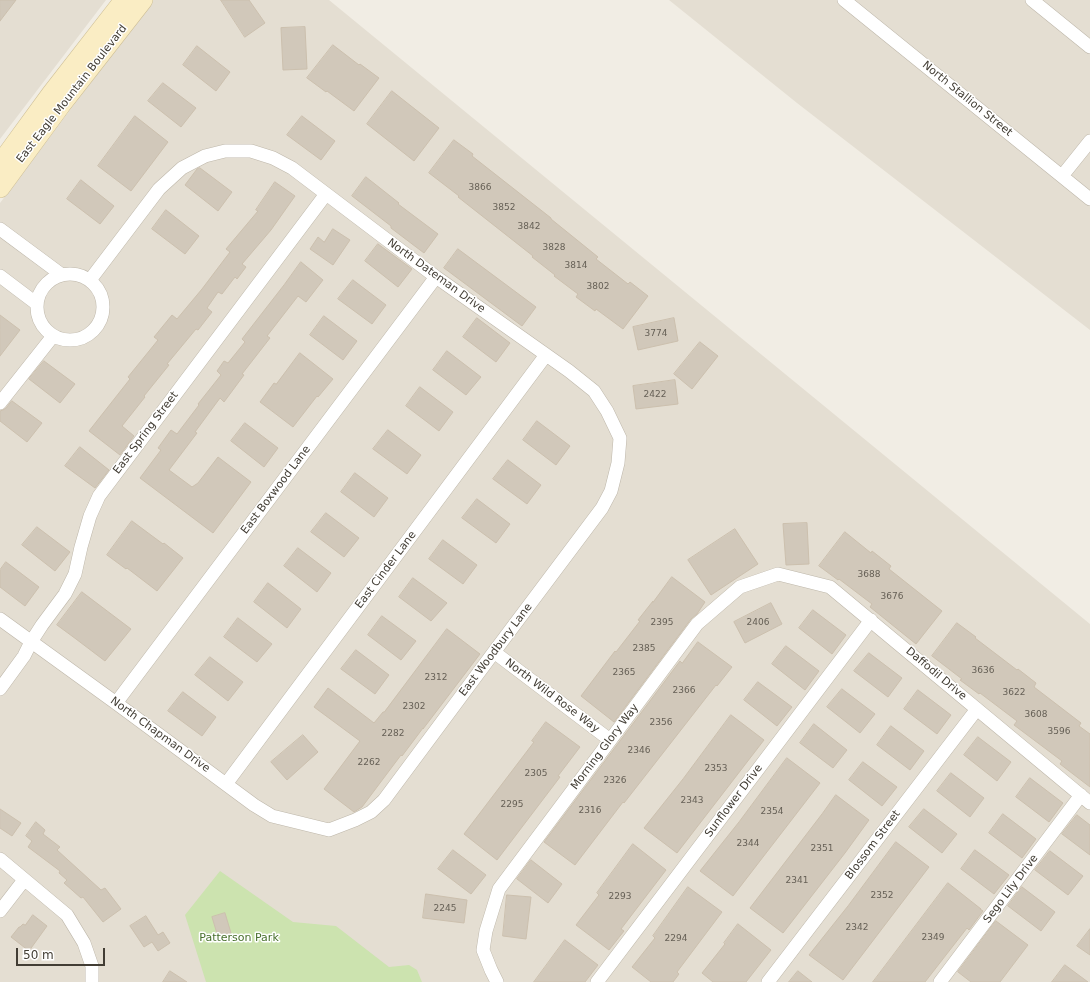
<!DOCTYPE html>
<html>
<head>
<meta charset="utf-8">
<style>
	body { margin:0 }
	#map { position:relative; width:1090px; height:982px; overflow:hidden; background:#f1ede4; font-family:"DejaVu Sans",sans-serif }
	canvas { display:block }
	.scale { position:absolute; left:16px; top:948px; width:89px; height:18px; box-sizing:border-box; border:2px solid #423d34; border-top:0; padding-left:5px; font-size:12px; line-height:14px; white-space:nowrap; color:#423d34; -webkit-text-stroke:3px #fff; paint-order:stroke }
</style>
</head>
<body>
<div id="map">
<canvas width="1090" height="982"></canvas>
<div class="scale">50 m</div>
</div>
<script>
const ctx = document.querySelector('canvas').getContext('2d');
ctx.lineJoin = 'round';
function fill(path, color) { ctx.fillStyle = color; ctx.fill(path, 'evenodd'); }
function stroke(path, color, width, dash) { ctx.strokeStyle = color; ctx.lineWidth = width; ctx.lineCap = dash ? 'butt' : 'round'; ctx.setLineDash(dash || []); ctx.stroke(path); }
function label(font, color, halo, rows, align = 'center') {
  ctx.font = font + ' "DejaVu Sans",sans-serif'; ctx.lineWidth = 3; ctx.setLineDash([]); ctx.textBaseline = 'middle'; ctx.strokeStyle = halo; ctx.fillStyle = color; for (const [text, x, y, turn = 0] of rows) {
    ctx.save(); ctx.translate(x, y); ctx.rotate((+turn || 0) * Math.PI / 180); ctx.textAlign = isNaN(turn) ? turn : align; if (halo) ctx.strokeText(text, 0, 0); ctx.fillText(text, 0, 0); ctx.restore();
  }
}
fill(new Path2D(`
	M0,0H106L0,139Z
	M153,0H329L1090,624V982H0V203Z
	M669,0H1090V330L797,103Z`), '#e4ded2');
fill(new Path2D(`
	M220,871L293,922L336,926L389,967L409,965L417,970L422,982H206L185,915Z`), '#cce3af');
const building = new Path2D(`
	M0,0H16L0,21Z
	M221,0H249L265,23L245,37Z
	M305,27L307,69L283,70L281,28Z
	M333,45L359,65L360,64L379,78L354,111L327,91L326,92L307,78Z
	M197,46L230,72L216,91L183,65Z
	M163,83L196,108L181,127L148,101Z
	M392,91L439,128L414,161L367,124Z
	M135,116L168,142L131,191L98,166Z
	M302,116L335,141L321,160L287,135Z
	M454,140L473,154L472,156L551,218V219L598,257L596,259L628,284L630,282L648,296L623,329L596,309L595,311L576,297L578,294L554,276L555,275L532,257L533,256L458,197L459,196L429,173Z
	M200,168L232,192L218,211L185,185L197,169Z
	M366,177L399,203L398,204L438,234L424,253L391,228V226L352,196Z
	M81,180L114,206L100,224L67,199Z
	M275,182L295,196L271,230L242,264L246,267L237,279L235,277L222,294L218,292L207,308L212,312L198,330L196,329L167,364L169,365L144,396L145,397L122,426L134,436L120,455L89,431L130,379L128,377L158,340L154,337L172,315L177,319L202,289L230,252L226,249L258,211L256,210Z
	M166,210L199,236L185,254L152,229Z
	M333,229L350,240L333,265L310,249L318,237L324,242Z
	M378,244L412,269L398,287L365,261Z
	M458,249L536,307L522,326L444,268Z
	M301,262L323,280L306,302L298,296L267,336L270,338L242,374L244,375L224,402L220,398L195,432L197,433L169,470L192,487L198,483L218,457L251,482L213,533L140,478L161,450L158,448L171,430L177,434L199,405L198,404L221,375L217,371L224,361L228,363L245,342L242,339L284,285Z
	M353,280L386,305L372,324L338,299Z
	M0,315L20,330L0,356Z
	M324,316L357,341L343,360L310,335Z
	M477,318L510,343L496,362L463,337Z
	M674,318L678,341L638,350L633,327Z
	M700,342L718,356L692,389L674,374Z
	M447,351L481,377L466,395L433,370Z
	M300,353L333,379L318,397L317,396L293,427L260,402L274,383L276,384Z
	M44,361L75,384L60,403L29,379Z
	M675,380L678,404L636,409L633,386Z
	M420,387L453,412L439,431L406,406Z
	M12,401L42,423L27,442L0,421V411L3,410L6,408Z
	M537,421L570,446L556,465L523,440Z
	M245,423L278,448L264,467L231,441Z
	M388,430L421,455L407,474L373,449Z
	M80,447L109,470L95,488L65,466Z
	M508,460L541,485L527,504L493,479Z
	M355,473L388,498L374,517L341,492Z
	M477,499L510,524L496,543L462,518Z
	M326,513L359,538L344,557L311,532Z
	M132,521L163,544L164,543L183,558L157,591L127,568L126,569L107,555Z
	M807,523L809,564L786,565L783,524Z
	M37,527L70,552L55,571L22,545Z
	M735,529L758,564L711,595L688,560Z
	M845,532L871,553L872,551L891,566L889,569L942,611L916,644L870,607L872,604L839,579L838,580L819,566Z
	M443,540L477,565L463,584L429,559Z
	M298,548L331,573L317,592L284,566Z
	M6,562L39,587L25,606L0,587V570Z
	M672,577L705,602L697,614L691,619L614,722L581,696L615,651L616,652L640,621L638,620L653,601V602Z
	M413,578L447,603L431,621L399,597Z
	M268,583L301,609L287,628L254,602Z
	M82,592L131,629L105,661L76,639L57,625Z
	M771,603L782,624L745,643L734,622Z
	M813,610L846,635L832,654L799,628Z
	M382,616L416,641L401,660L368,635Z
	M238,618L272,644L257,662L224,637Z
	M957,623L976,637L975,638L1017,670L1018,669L1036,683L1034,687L1081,723L1079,726L1090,734V787L1060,764L1062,761L1014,725L1017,721L980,693L979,694L960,680L962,679L932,656Z
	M447,629L480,654L423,729V728L402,756L401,755L362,807L354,812L324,789L360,741L314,707L328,688L374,723L383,712H384Z
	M698,642L732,667L717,686L716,685L624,803L623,802L575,865L544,842L680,661L682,663Z
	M786,646L819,671L805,690L772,664Z
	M356,650L389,675L375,694L341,669Z
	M869,653L902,678L888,697L854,671Z
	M210,657L243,682L228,701L195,675Z
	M758,682L792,707L777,726L744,700Z
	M842,689L875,714L860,733L827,707Z
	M918,690L951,715L937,734L904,709Z
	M183,692L216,717L202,736L168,711Z
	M731,715L764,740L677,853L644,828L683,779Z
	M546,722L580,747L558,776L560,777L497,860L464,834L534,742L532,741Z
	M814,724L847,750L833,768L800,743Z
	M891,726L924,751L910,770L877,745Z
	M303,735L318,752L287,780L271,762Z
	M978,737L1011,762L997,781L964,755Z
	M787,758L820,783L733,896L700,871L739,822Z
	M863,762L897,787L882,806L849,780Z
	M951,773L984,798L970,817L937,791Z
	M1030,778L1063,803L1049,822L1016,797Z
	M836,795L869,820L845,853L783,933L750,908L822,814Z
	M0,809L21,823L12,836L0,828Z
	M924,809L957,834L942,853L909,827Z
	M1003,814L1036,839L1022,858L989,833Z
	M1077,815L1090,825V855L1062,834Z
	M36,822L45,830L43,834L60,847L57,850L101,890L105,888L121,909L103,922L83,897L81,898L64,883L67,880L59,873L60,871L28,847L32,841L26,836Z
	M896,842L929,867L843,980L809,955L848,906Z
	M633,844L666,870L621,929L624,931L609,950L576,925L599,895L597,893Z
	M453,850L486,875L471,894L438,869Z
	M975,850L1009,875L994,894L961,869Z
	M1050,851L1083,876L1068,895L1035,870Z
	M531,860L562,884L548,903L517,879Z
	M948,883L981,909H980L983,911L969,930L967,928L925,982H873Z
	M688,887L722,912L677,972L679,974L673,982H651L632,967L655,938L653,936Z
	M1022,887L1055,912L1041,931L1008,906Z
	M426,894L467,900L464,923L423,918Z
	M507,895L531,897L526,939L503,936Z
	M225,913L231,933L218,937L212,917Z
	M33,915L47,926L29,951L11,937L19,927H20L23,924L25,925Z
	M146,916L158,935L163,932L170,943L158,951L152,942L144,947L130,926Z
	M996,921L1028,945L1000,982H971L958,972Z
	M738,924L771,950L746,982H713L702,973L725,944L724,943Z
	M1090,929V955L1077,946Z
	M565,940L598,965L585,982H534Z
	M1065,965L1088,982H1052Z
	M170,971L187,982H163Z
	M798,971L812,982H789Z`);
fill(building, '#d1c8ba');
stroke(building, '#ccc0ae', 1);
const street = new Path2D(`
	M844,0L1090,199
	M1032,0L1090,47
	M1062,176L1090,141
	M0,229L62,275
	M37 307a33 33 0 1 1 66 0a33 33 0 1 1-66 0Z
	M0,276L37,304
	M0,403L53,336
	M0,619L116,703L254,805L272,816L329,830L355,820L371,812L384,800L494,652L602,508L611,491L618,463L620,438L607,411L594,391L569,371L436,277L292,168L273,158L251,151H225L205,156L182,168L159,189L90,280
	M494,652L610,740
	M0,689L24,656L31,642L42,625L65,594L75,574L81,547L90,516L99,496L326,194
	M116,703L436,277
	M226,784L546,355
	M0,859L67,915L84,943L92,966V982
	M0,911L24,880
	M497,982L491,970L483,950L486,931L499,889L697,624L740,587L778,574L830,587L1090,803
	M597,982L871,620
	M768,982L977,709
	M940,982L1081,795`);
const secondary = new Path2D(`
	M0,164L51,94L124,0
	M0,188L61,105L143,0`);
stroke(street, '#beb7aa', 14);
stroke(secondary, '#cebf96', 20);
stroke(street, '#fff', 13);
stroke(secondary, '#faedc4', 19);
label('9px', '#666056', null, [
	["3866",480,188],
	["3852",504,208],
	["3842",529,227],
	["3828",554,248],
	["3814",576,266],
	["3802",598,287],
	["3774",656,334],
	["2422",655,395],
	["3688",869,575],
	["3676",892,597],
	["2395",662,623],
	["2406",758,623],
	["2385",644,649],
	["3636",983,671],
	["2365",624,673],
	["2312",436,678],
	["2366",684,691],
	["3622",1014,693],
	["2302",414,707],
	["3608",1036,715],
	["2356",661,723],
	["3596",1059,732],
	["2282",393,734],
	["2346",639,751],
	["2262",369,763],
	["2353",716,769],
	["2305",536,774],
	["2326",615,781],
	["2343",692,801],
	["2295",512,805],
	["2316",590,811],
	["2354",772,812],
	["2344",748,844],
	["2351",822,849],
	["2341",797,881],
	["2352",882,896],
	["2293",620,897],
	["2245",445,909],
	["2342",857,928],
	["2349",933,938],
	["2294",676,939]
]);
label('11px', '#423d34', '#fff', [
	["East Eagle Mountain Boulevard",72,94,-52],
	["North Stallion Street",967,99,39],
	["North Dateman Drive",436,276,36],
	["East Spring Street",146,433,-53],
	["East Boxwood Lane",276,490,-53],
	["East Cinder Lane",386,570,-53],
	["East Woodbury Lane",496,650,-53],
	["Daffodil Drive",936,674,40],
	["North Wild Rose Way",552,696,37],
	["North Chapman Drive",160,735,36],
	["Morning Glory Way",605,747,-53],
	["Sunflower Drive",734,801,-53],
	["Blossom Street",873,845,-53],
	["Sego Lily Drive",1011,889,-53]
]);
label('11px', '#476f2c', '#fff', [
	["Patterson Park",239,938]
]);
</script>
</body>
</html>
